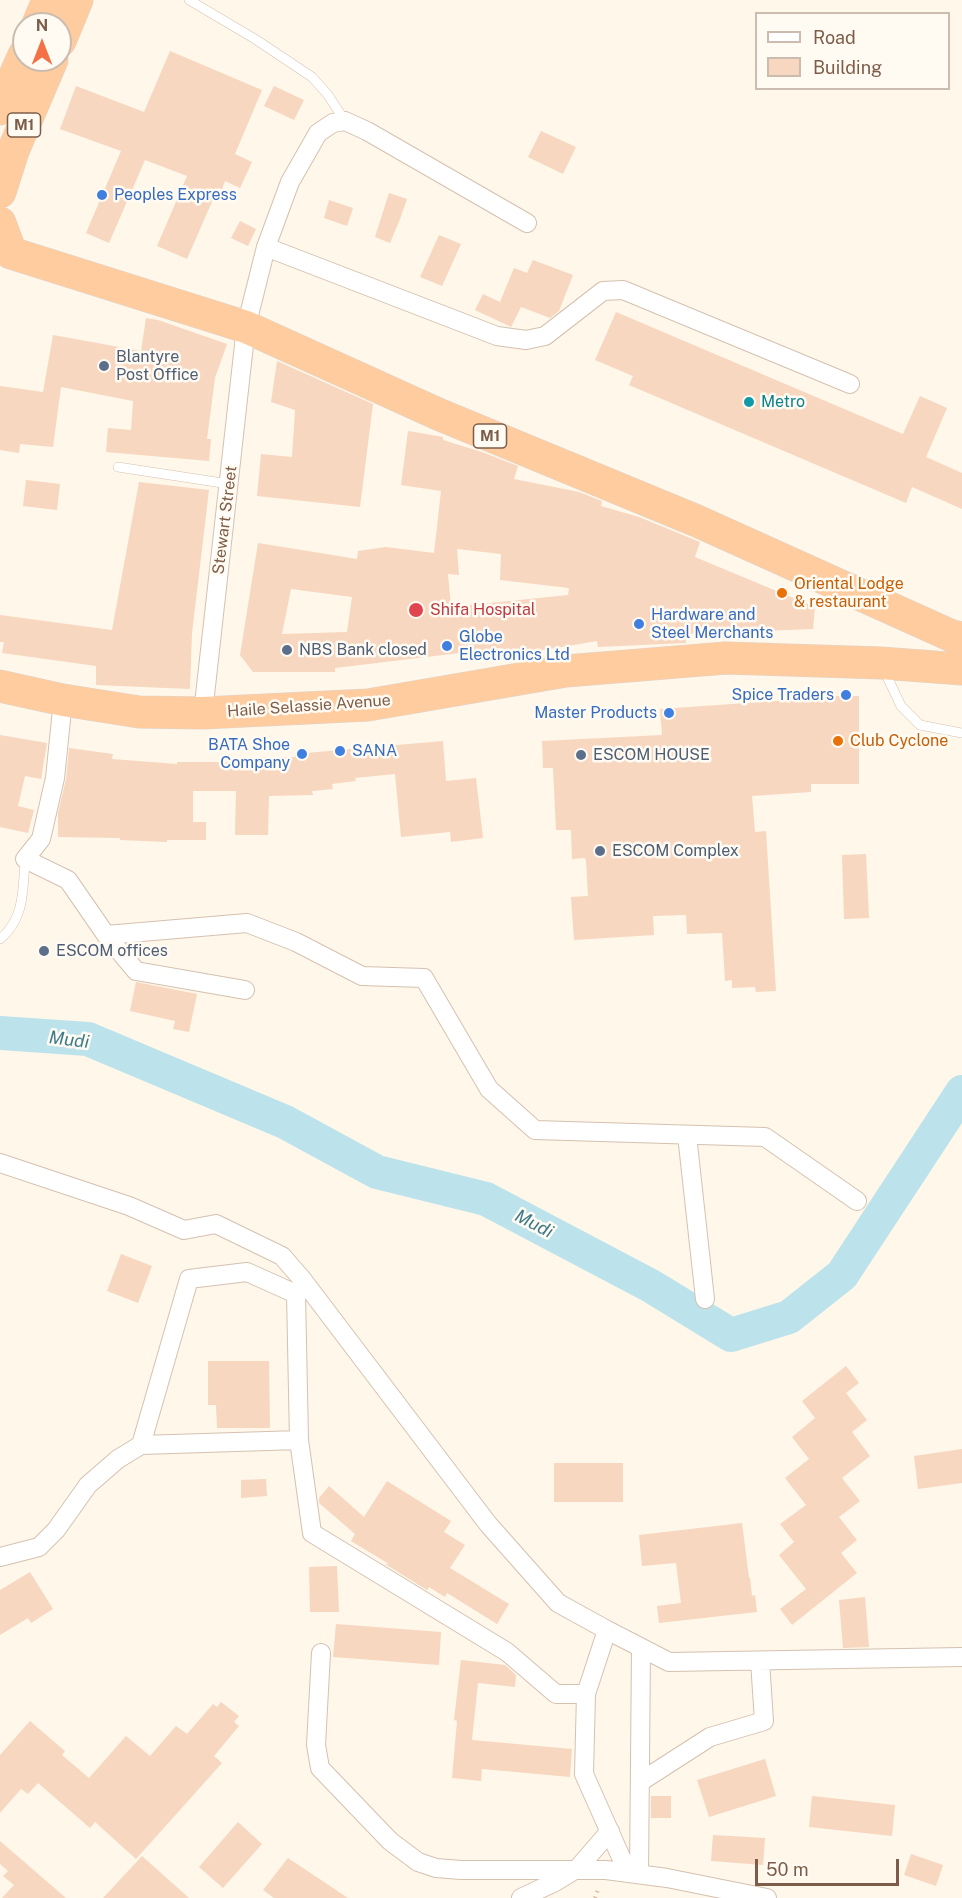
<!DOCTYPE html>
<html>
<head>
<meta charset="utf-8">
<style>
	body { margin:0 }
	#map { position:relative; width:962px; height:1898px; overflow:hidden; background:#fef7ea; font-family:"Public Sans",sans-serif }
	canvas { display:block }
	.legend { position:absolute; left:755px; top:12px; width:195px; height:78px; box-sizing:border-box; background:#fffbf3; border:2px solid #cbbcaf; margin:0; padding:8px 10px; list-style:none; font-size:18px; color:#7d5d49 }
	.legend li { display:flex; align-items:center; gap:12px; height:30px }
	.legend b { width:30px; border:2px solid #cbbcaf }
	.north { position:absolute; left:12px; top:12px; width:60px; height:60px; box-sizing:border-box; background:#fffbf3; border:2px solid #cbbcaf; border-radius:50%; rotate:0deg; font-size:16px; font-weight:700; line-height:24px; text-align:center; color:#7d5d49 }
	.north::after { content:''; display:block; margin:auto; width:21px; height:27px; background:#f37145; clip-path:polygon(50% 0,100% 100%,50% 72%,0 100%) }
	.scale { position:absolute; left:755px; top:1859px; width:144px; height:27px; box-sizing:border-box; border:3px solid #7d5d49; border-top:0; padding-left:8px; font-size:18px; line-height:21px; white-space:nowrap; color:#7d5d49; -webkit-text-stroke:4px #fffbf3; paint-order:stroke }
</style>
</head>
<body>
<div id="map">
<canvas width="962" height="1898"></canvas>
<ul class="legend">
<li><b style="height:8px;background:#fff"></b>Road</li>
<li><b style="height:16px;background:#f7d7bf"></b>Building</li>
</ul>
<div class="north">N</div>
<div class="scale">50 m</div>
</div>
<script>
const ctx = document.querySelector('canvas').getContext('2d');
ctx.lineJoin = 'round';
function stroke(path, color, width, dash) { ctx.strokeStyle = color; ctx.lineWidth = width; ctx.lineCap = dash ? 'butt' : 'round'; ctx.setLineDash(dash || []); ctx.stroke(path); }
function fill(path, color) { ctx.fillStyle = color; ctx.fill(path, 'evenodd'); }
function label(font, color, halo, rows, align = 'center') {
  ctx.font = font + ' "Public Sans",sans-serif'; ctx.lineWidth = 5; ctx.setLineDash([]); ctx.textBaseline = 'middle'; ctx.strokeStyle = halo; ctx.fillStyle = color; for (const [text, x, y, turn = 0] of rows) {
    ctx.save(); ctx.translate(x, y); ctx.rotate((+turn || 0) * Math.PI / 180); ctx.textAlign = isNaN(turn) ? turn : align; if (halo) ctx.strokeText(text, 0, 0); ctx.fillText(text, 0, 0); ctx.restore();
  }
}
stroke(new Path2D(`
	M0,1033L88,1039L285,1122L377,1172L486,1199L651,1286L731,1335L789,1317L842,1275L962,1092`), '#bce3eb', 34);
fill(new Path2D(`
	M170,51L262,90L235,154L252,162L240,188L225,181L222,189L218,188L187,259L157,246L187,176L145,160L109,243L86,233L121,151L60,129L76,86L144,112Z
	M274,86L304,100L294,120L264,106Z
	M541,131L576,147L563,174L528,157Z
	M389,193L407,199L400,219L390,243L375,237Z
	M329,200L353,208L347,226L324,218Z
	M240,221L256,229L248,246L231,238Z
	M439,235L461,244L442,286L420,277Z
	M533,260L573,275L559,311L550,318L521,307L511,327L475,310L483,294L500,302L514,268L527,273Z
	M616,312L903,434L920,396L947,408L926,457L962,473V509L912,487L906,503L629,385L633,376L595,360Z
	M146,318L158,320L227,344L215,378L207,439H211L209,461L106,452L108,428L131,430L133,401L61,387L53,447L20,444L19,453L0,450V386L43,392L53,335L141,351Z
	M277,361L373,404L360,507L257,496L261,454L292,457L295,410L271,402Z
	M408,431L443,437V440L482,452L518,466L514,479L579,492L602,501L601,506L639,517L700,542L695,557L815,607L813,629L685,634L686,643L598,647L597,641L503,657L501,648L335,668V672H253L240,655L258,543L357,559L358,551L386,547L434,553L441,491L401,485ZM457,549L501,554L500,580L569,588L568,595L451,607L448,574L459,575ZM291,589L352,597L347,632L282,634Z
	M26,480L60,484L57,510L23,506Z
	M139,482L209,490L192,633L190,689L96,685V666L2,653L4,642H0V615L112,630Z
	M819,696H859V784H811V792L752,796L755,832L766,831L776,991L756,992L755,987L732,988V980L725,981L722,933L687,934L686,915L653,916L654,935L574,940L571,897L588,896L586,861L585,858L572,859L571,830H556L553,768H543L542,741L662,735L660,709L819,698Z
	M0,735L47,743L41,779L25,776L18,806L34,810L28,833L0,827Z
	M443,741L446,781L476,778L483,838L451,842L450,832L401,837L395,774L355,778L356,781L332,784L333,789L312,791L313,795L269,796L268,835H235L236,791H193V822H206V840H167V842L120,840V838L58,837V813L66,779L69,748L113,754L112,759L177,764V762H236V758L295,757V754Z
	M866,854L869,918L844,919L842,855Z
	M136,982L197,994L189,1032L173,1029L175,1021L130,1011Z
	M121,1254L152,1266L138,1303L107,1291Z
	M208,1361H269L270,1428H217L216,1405H208Z
	M846,1366L859,1383L846,1393L867,1420L852,1432L870,1456L842,1478L860,1501L839,1517L857,1540L841,1553L857,1573L792,1625L780,1609L806,1589L779,1555L794,1542L780,1524L806,1505L785,1478L809,1459L792,1437L815,1418L802,1401Z
	M962,1449V1483L918,1489L914,1456Z
	M554,1463H623V1502H554Z
	M266,1479L267,1496L241,1498V1480Z
	M387,1481L451,1521L444,1532L465,1545L450,1568L509,1604L497,1624L447,1593L445,1597L429,1587L427,1590L385,1564H389L351,1541L355,1534L319,1503V1498L329,1486L364,1517Z
	M742,1523L749,1578L750,1577L752,1596L755,1595L757,1612L659,1623L657,1606L681,1603L676,1563L642,1566L639,1535Z
	M337,1566L339,1612H310L309,1567Z
	M30,1572L53,1609L31,1623L28,1618L0,1635V1590Z
	M865,1597L869,1647L843,1648L839,1600Z
	M336,1624L441,1632L439,1665L333,1657Z
	M461,1660L505,1665L516,1675L515,1687L478,1683L472,1740L572,1749L570,1777L482,1769L481,1781L452,1778L457,1721L454,1720Z
	M221,1702L239,1716L234,1722L239,1726L214,1756L222,1763L136,1859L95,1822L90,1828L38,1783L28,1794L21,1789L0,1813V1755L30,1721L65,1751L62,1755L89,1778L126,1736L150,1756L176,1726L187,1734L213,1704L217,1707Z
	M765,1759L776,1796L709,1817L697,1780Z
	M651,1796H671V1818H651Z
	M812,1796L895,1805L892,1836L809,1827Z
	M238,1822L262,1844L223,1888L199,1867Z
	M713,1835L765,1838L763,1865L711,1861Z
	M0,1841L66,1898H2L14,1885L3,1876L8,1871L0,1864Z
	M911,1854L943,1865L936,1886L904,1875Z
	M142,1856L189,1898H103Z
	M288,1858L348,1898H274L263,1890Z`), '#f7d7bf');
const service = new Path2D(`
	M189,0L255,39L312,77L328,95L345,121
	M118,467L229,484
	M883,668L901,706L920,725L962,733
	M0,939C25,919 23,888 25,859`);
const minor = new Path2D(`
	M266,247L497,336L526,340L545,336L603,291L623,290L850,384
	M63,700L55,778L41,839L25,859L68,880L106,935L136,971L245,990
	M203,713L246,327L266,247L290,182L318,133L333,123L345,121L367,131L527,223
	M106,935L247,923L296,942L362,976L424,978L489,1089L535,1130L765,1137L857,1201
	M687,1135L705,1299
	M0,1163L129,1206L184,1230L216,1224L282,1256L302,1279L488,1524L558,1603L607,1630
	M299,1440L312,1533L507,1652L556,1694H586L607,1630L669,1662L962,1657
	M0,1557L39,1547L56,1530L88,1485L118,1459L141,1445L189,1279L247,1272L296,1294L299,1440L141,1445
	M321,1653L316,1745L320,1768L390,1841L418,1862L436,1868L461,1870H606L667,1878L767,1898
	M586,1694L584,1774L628,1873
	M640,1782L710,1737L764,1721L760,1661
	M639,1874L641,1648
	M521,1898L555,1882L578,1868L610,1831`);
const trunk = new Path2D(`
	M38,24L48,0
	M60,41L77,0
	M0,109L24,55
	M0,192L13,151L52,60
	M0,223L11,253L246,327L438,414L697,521L952,636L962,638
	M0,686L63,700L139,712L203,713L368,705L566,671L726,658L881,663L962,669`);
stroke(service, '#d5c1b0', 10);
stroke(minor, '#d5c1b0', 20);
stroke(trunk, '#ddd5d0', 33);
stroke(new Path2D(`
	M595,1898L599,1887`), '#ddbaa1', 4, [1.5, 4.5]);
stroke(service, '#fff', 9);
stroke(minor, '#fff', 18);
stroke(trunk, '#fecc9e', 32);
for (const [x, y, r, color] of [
	[102,195,6,"#3f7fe0"],
	[104,366,6,"#5c6f8a"],
	[749,402,6,"#0f9aa8"],
	[782,593,6,"#e8710a"],
	[416,610,8,"#e0444e"],
	[639,624,6,"#3f7fe0"],
	[447,646,6,"#3f7fe0"],
	[287,650,6,"#5c6f8a"],
	[846,695,6,"#3f7fe0"],
	[669,713,6,"#3f7fe0"],
	[838,741,6,"#e8710a"],
	[340,751,6,"#3f7fe0"],
	[302,754,6,"#3f7fe0"],
	[581,755,6,"#5c6f8a"],
	[600,851,6,"#5c6f8a"],
	[44,951,6,"#5c6f8a"]
]) { const dot = new Path2D(); dot.arc(x, y, r, 0, 2 * Math.PI); ctx.fillStyle = color; ctx.fill(dot); stroke(dot, '#fffbf3', 2); }
for (const [x, y, w] of [
	[24,125,33],
	[490,436,33]
]) { const box = new Path2D(); box.roundRect(x - w / 2, y - 12, w, 24, 4.5); ctx.fillStyle = '#fffbf3'; ctx.fill(box); stroke(box, '#7d5d49', 1.5); }
label('bold 15px', '#7d5d49', null, [
	["M1",24,125],
	["M1",490,436]
]);
label('16px', '#366cbe', '#fffbf3', [
	["Peoples Express",114,195],
	["Hardware and",651,615],
	["Steel Merchants",651,633],
	["Globe",459,637],
	["Electronics Ltd",459,655],
	["Spice Traders",834,695,"right"],
	["Master Products",657,713,"right"],
	["BATA Shoe",290,745,"right"],
	["Company",290,763,"right"],
	["SANA",352,751]
], 'left');
label('16px', '#4e5e75', '#fffbf3', [
	["Blantyre",116,357],
	["Post Office",116,375],
	["NBS Bank closed",299,650],
	["ESCOM HOUSE",593,755],
	["ESCOM Complex",612,851],
	["ESCOM offices",56,951]
], 'left');
label('16px', '#0d838f', '#fffbf3', [
	["Metro",761,402]
], 'left');
label('16px', '#7d5d49', '#fffbf3', [
	["Stewart Street",225,520,-83],
	["Haile Selassie Avenue",309,706,-4]
]);
label('16px', '#c56008', '#fffbf3', [
	["Oriental Lodge",794,584],
	["& restaurant",794,602],
	["Club Cyclone",850,741]
], 'left');
label('16px', '#be3a42', '#fffbf3', [
	["Shifa Hospital",430,610]
], 'left');
label('italic 18px', '#3d7b8b', '#fffbf3', [
	["Mudi",69,1040,7],
	["Mudi",534,1224,28]
]);
</script>
</body>
</html>
